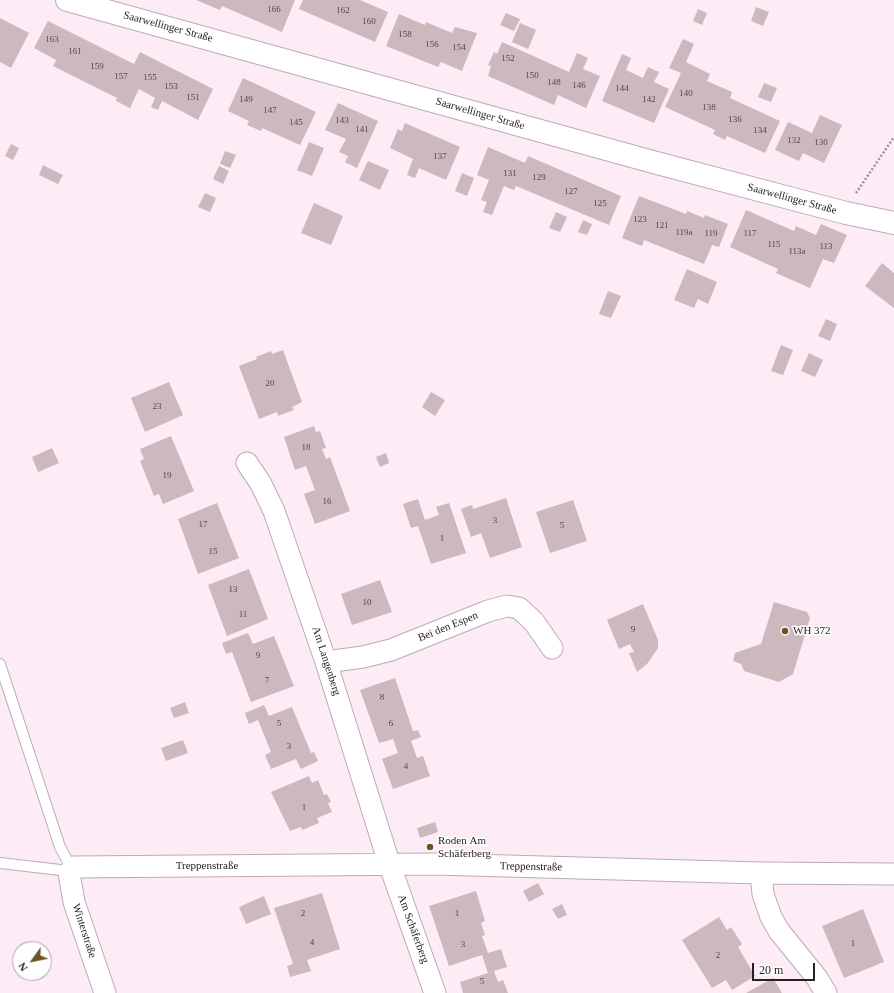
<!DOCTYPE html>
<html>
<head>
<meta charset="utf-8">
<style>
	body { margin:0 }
	#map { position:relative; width:894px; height:993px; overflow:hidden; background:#fdebf6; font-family:Georgia,serif }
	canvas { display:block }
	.north { position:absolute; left:12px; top:941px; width:40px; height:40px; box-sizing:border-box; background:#fefefe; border:1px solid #a8a6a8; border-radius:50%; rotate:237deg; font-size:11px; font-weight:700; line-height:16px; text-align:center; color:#282226 }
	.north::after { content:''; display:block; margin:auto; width:14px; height:18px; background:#6c5324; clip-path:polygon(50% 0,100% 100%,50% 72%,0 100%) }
	.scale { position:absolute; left:752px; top:963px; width:63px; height:18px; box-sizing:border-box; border:2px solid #282226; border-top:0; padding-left:5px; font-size:12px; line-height:14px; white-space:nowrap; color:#282226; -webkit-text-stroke:3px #fefefe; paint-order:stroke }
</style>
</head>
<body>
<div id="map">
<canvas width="894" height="993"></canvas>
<div class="north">N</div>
<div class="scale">20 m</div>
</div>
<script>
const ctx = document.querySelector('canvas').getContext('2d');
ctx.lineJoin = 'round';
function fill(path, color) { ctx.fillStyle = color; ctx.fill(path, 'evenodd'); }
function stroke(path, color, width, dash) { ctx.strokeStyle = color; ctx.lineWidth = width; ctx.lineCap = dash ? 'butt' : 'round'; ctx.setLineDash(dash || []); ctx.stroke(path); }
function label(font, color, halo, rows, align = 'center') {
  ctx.font = font + ' Georgia,serif'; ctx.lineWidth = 3; ctx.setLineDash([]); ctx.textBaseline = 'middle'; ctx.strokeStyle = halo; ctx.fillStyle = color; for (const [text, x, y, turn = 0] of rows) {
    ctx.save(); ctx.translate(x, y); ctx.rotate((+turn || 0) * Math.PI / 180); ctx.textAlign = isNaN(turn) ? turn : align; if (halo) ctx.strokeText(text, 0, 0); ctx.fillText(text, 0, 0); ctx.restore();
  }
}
fill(new Path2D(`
	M196,0H295L282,32L222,6L220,10Z
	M303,0H360L388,12L375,42L299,9Z
	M756,7L769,12L763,26L751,21Z
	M698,9L707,13L702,25L693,21Z
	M506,13L520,19L514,31L500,25Z
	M399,14L425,25L426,22L452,33L455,27L477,33L462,71L441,62L438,67L386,46Z
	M0,18L29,33L11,68L0,62Z
	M48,21L134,64L140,52L213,89L198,120L162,101L158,110L151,107L155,98L139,89L130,108L116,101L117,98L53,66L56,60L34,48Z
	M520,23L536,30L528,49L512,42Z
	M683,39L694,44L686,62L710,74L707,81L732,92L730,98L780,121L765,153L727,136L725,140L713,134L715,130L665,107L681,73L669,68Z
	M502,42L569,72L577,53L588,58L583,69L600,76L586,108L558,95L554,105L488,76L491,66L488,65L494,52L497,54Z
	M622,54L631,58L626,70L643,78L648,67L659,72L654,82L669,89L654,123L602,101Z
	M243,78L316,112L300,145L262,128L261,131L247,125L249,121L228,111Z
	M764,83L777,88L771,102L758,97Z
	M338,103L378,121L357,168L345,162L348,156L339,152L346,139L325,130Z
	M820,115L842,125L824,163L803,153L799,161L775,150L788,122L812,133Z
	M405,123L460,147L446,180L419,168L415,178L407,175L413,159L390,148L398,129L402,131Z
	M309,142L324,148L312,176L297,170Z
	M11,144L19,148L13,160L5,156Z
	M488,147L525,163L528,156L621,196L609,225L516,186L514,190L504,186L492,215L483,212L487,202L481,200L489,180L477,175Z
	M225,151L236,155L230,168L220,164Z
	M368,161L389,170L380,190L359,180Z
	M43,165L63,175L58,184L39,175Z
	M219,166L229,171L223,184L213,179Z
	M462,173L474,178L467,196L455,191Z
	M205,193L216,198L210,212L198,207Z
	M639,196L686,214L687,211L704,218L705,215L728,224L719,247L712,245L704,264L644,240L642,246L622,238Z
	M314,203L343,216L331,245L301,233Z
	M746,210L794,231L796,226L816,235L821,224L847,235L834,263L823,259L810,288L776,273L778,269L730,247Z
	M556,212L567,217L560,232L549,228Z
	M583,220L592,224L587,235L578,232Z
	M882,263L894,273V308L865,286Z
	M687,269L717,282L708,304L698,299L694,308L674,300Z
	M608,291L621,296L611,318L599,314Z
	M826,319L837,324L830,341L818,336Z
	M781,345L793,350L783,375L771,371Z
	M283,350L302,402L292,407L294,410L278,416L277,412L259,419L239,366L257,359L256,357L271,351L272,354Z
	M809,353L823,360L815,377L801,371Z
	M169,382L183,415L145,432L131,398Z
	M431,392L445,400L435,416L422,407Z
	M314,426L316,432L320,431L326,448L322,449L326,459L330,457L350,511L315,524L304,494L315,490L306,466L295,470L284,437Z
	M171,436L194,491L163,504L159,494L154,496L140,461L144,459L140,449Z
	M52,448L59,463L38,472L32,457Z
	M386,453L389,463L380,467L376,457Z
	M506,498L522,547L490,558L481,533L471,537L461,509L472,505L473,509Z
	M418,499L425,520L439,515L436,507L449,503L466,553L431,564L418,526L411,528L403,504Z
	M573,500L587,541L550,553L536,512Z
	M217,503L239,558L198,574L178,519Z
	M249,569L268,619L227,636L208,585Z
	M380,580L392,612L352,625L341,594Z
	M774,602L807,612L810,618L793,674L779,682L744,671L741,664L733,661L735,653L761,644Z
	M643,604L658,640V648L647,664L637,672L629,653L634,652L630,644L619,649L607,620Z
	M248,633L253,644L274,636L294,686L251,702L232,652L226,654L222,643Z
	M395,678L413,731L418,730L421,737L411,741L417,758L423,756L430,776L393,789L382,759L398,753L393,739L379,743L360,690Z
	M185,702L189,713L174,718L170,708Z
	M264,705L269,716L292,707L311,753L314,752L318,761L301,769L296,759L271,769L265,755L271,752L258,720L249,724L245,713Z
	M183,740L188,753L166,761L161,748Z
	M309,776L312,783L318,780L324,795L327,794L331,802L328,803L332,812L317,818L319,823L302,830L301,827L290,831L271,792Z
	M435,822L438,832L420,838L417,828Z
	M538,883L544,894L529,902L523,891Z
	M476,891L485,921L481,923L485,935L482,936L488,953L501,949L507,967L494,971L498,982L503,980L508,993H463L460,982L488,973L482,955L449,966L429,906Z
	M322,893L340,949L307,960L311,971L290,977L287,966L293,964L274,908Z
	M264,896L271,914L246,924L239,907Z
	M562,904L567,915L558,919L552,909Z
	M863,909L884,962L844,978L822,926Z
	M719,917L727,930L731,927L742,944L738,947L755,976L732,990L726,980L712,988L682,940Z
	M773,978L782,993H746Z`), '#cdb8bd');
const service = new Path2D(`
	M0,664L60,847L72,869
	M0,863L69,871`);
const minor = new Path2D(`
	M247,463L261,484L274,511L326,662L390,866L435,993
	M326,662L363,657L391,650L488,611L507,606L519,608L534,622L552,648
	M761,873L763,894L771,917L779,931L817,978L826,993
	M105,993L74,902L69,873L74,867L434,864L761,873L894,874`);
const tertiary = new Path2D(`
	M67,0L653,162L846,213L894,223`);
stroke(service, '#bcabb5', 12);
stroke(minor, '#bcabb5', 23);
stroke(tertiary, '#bcabb5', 24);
stroke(new Path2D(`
	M856,193L894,137`), '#9e9299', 2.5, [2, 2]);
stroke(service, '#fff', 10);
stroke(minor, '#fff', 21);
stroke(tertiary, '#fff', 22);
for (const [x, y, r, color] of [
	[785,631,4,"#6c5324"],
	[430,847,4,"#6c5324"]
]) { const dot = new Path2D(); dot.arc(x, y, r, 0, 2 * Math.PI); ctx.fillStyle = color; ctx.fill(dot); stroke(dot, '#fefefe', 1.5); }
label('9px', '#51484c', null, [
	["166",274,10],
	["162",343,11],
	["160",369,22],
	["158",405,35],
	["163",52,40],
	["156",432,45],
	["154",459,48],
	["161",75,52],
	["152",508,59],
	["159",97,67],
	["150",532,76],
	["157",121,77],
	["155",150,78],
	["148",554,83],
	["146",579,86],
	["153",171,87],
	["144",622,89],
	["140",686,94],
	["151",193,98],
	["149",246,100],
	["142",649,100],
	["138",709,108],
	["147",270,111],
	["136",735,120],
	["143",342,121],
	["145",296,123],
	["141",362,130],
	["134",760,131],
	["132",794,141],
	["130",821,143],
	["137",440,157],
	["131",510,174],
	["129",539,178],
	["127",571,192],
	["125",600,204],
	["123",640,220],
	["121",662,226],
	["119a",684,233],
	["119",711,234],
	["117",750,234],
	["115",774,245],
	["113",826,247],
	["113a",797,252],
	["20",270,384],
	["23",157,407],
	["18",306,448],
	["19",167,476],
	["16",327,502],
	["3",495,521],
	["17",203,525],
	["5",562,526],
	["1",442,539],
	["15",213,552],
	["13",233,590],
	["10",367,603],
	["11",243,615],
	["9",633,630],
	["9",258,656],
	["7",267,681],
	["8",382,698],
	["5",279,724],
	["6",391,724],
	["3",289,747],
	["4",406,767],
	["1",304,808],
	["2",303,914],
	["1",457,914],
	["4",312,943],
	["1",853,944],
	["3",463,945],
	["2",718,956],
	["5",482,982]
]);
label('11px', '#282226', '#fefefe', [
	["Saarwellinger Straße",168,27,15],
	["Saarwellinger Straße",480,114,16],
	["Saarwellinger Straße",792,199,15],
	["Bei den Espen",448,627,-22],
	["Am Langenberg",326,661,72],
	["Treppenstraße",207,866],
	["Treppenstraße",531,867,1],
	["Am Schäferberg",413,929,70],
	["Winterstraße",84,931,72]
]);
label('11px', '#282226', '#fefefe', [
	["WH 372",793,631],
	["Roden Am",438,841],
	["Schäferberg",438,854]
], 'left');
</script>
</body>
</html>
